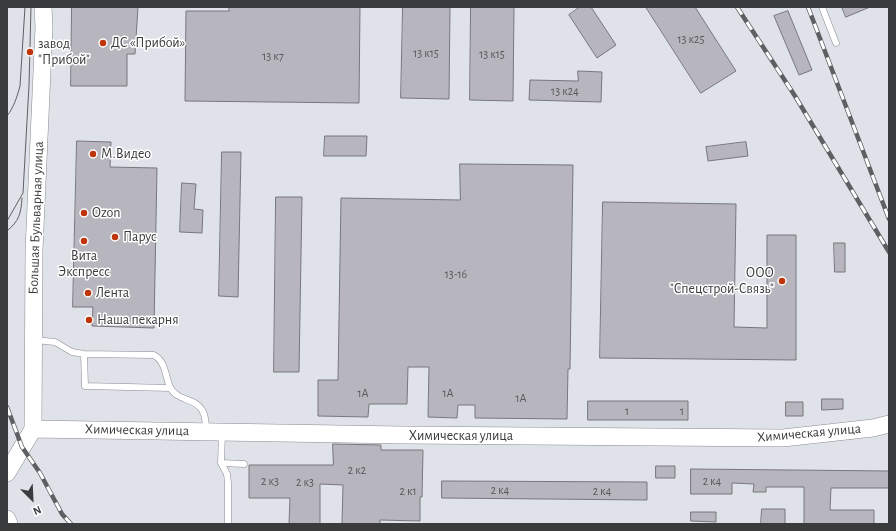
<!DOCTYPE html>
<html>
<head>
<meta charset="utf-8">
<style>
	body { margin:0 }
	#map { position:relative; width:896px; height:531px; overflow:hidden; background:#dfe2e9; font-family:"Alegreya Sans",sans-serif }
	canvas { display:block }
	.frame { position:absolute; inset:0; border:8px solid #3a3b3d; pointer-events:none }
	.north { position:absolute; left:12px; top:479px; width:40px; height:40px; -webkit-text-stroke:3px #fff; paint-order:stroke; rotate:156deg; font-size:11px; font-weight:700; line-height:16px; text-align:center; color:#3a3b3d }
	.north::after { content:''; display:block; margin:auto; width:14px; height:18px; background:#3a3b3d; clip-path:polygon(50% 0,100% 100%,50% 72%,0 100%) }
</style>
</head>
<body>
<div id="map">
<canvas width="896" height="531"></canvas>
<div class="frame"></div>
<div class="north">N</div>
</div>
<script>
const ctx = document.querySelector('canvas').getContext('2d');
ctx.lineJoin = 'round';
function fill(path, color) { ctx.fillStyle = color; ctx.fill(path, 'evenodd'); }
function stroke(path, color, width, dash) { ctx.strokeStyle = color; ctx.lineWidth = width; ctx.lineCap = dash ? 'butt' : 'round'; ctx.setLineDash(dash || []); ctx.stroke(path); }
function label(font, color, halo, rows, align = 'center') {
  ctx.font = font + ' "Alegreya Sans",sans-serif'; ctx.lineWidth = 3; ctx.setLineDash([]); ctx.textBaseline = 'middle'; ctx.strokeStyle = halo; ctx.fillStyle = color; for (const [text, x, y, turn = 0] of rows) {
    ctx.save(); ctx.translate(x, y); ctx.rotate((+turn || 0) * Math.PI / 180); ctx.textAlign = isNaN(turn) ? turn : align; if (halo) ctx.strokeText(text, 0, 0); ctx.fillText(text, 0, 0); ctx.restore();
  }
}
const building = new Path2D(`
	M72,7H138L135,54H127V86H71Z
	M229,7H360L359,103L185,101L186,11H229Z
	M403,7H450L449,99L401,98Z
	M471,7H514L513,101L470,100Z
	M580,7H591L616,45L597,58L569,15Z
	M646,7H695L736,71L701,93Z
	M842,7H870L846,17Z
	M788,11L812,70L799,75L774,16Z
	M578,71L602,72L601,102L529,100L530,80L578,81Z
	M325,136H367L366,156H324Z
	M77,141L111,142L110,167L157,168L154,328L92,326L93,307H73Z
	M746,142L748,156L708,161L706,147Z
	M222,152H241L238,297L219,296Z
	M460,164L573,165L570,369H568L567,419L475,418V405H458L457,418L428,417L429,367H408L407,404H369L368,417L318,416V380H338L341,198L460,200Z
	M182,183L196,184L194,209L203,210L202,233L180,232Z
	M276,197H302L299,372H274Z
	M603,202L736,204L734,327L767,328V235H796V360L600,358Z
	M834,243H845V272H835Z
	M822,399H843V409L822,410Z
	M588,401H688V420H588Z
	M786,402H803V416H786Z
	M333,444L381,445V450H423L422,497H420V521L380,520V524H342L343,485L320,484V524H289L290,498H249V465H333Z
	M656,466H675V478H656Z
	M691,469L889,471V488H831L830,510H874V524H804V487H766V492H753L754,484L732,483V494H691Z
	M442,481L647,482V500L442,498Z
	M762,509H785V524H761Z
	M691,512H716V522L691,521Z`);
fill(building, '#b7b5bd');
stroke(building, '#78767d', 1);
const lane = new Path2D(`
	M822,7L836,43
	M35,340L55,342L72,352L84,354L154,355C166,362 165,376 170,387C176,401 196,398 202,410C206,416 206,424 206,431
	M84,354L85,386L170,388
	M222,433L221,463L227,474L228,483V524
	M221,463L244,464`);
const secondary = new Path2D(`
	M33,429L403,435L783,438L873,428L889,424
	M7,473L33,429L34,250L44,27L43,7
	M7,519L9,524`);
stroke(lane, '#898b92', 7);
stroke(secondary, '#898b92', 18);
stroke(lane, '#fff', 6);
stroke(secondary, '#fff', 17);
stroke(new Path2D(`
	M7,116C14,107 17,97 20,86L25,7
	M7,221L23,193L29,85L31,7
	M7,231C19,221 21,214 22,198`), '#5e5f63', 1);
const rail = new Path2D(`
	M737,7L795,96L889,252
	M808,7L889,219
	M7,407L22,447L40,473L62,514L71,524`);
stroke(rail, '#5e5f63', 4.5);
stroke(rail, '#fff', 3, [9]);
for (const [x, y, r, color] of [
	[103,43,4,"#be350b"],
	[30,52,4,"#be350b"],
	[93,154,4,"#be350b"],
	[84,213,4,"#be350b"],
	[115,237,4,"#be350b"],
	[84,241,4,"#be350b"],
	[782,281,4,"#be350b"],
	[88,293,4,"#be350b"],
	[89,320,4,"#be350b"]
]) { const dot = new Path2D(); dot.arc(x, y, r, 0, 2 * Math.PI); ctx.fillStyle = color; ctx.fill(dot); stroke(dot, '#fff', 1.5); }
label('12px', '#595a5d', null, [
	["13 к25",691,39],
	["13 к15",426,53],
	["13 к15",492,54],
	["13 к7",273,56],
	["13 к24",565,91],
	["13-16",456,274],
	["1А",363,393],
	["1А",448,393],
	["1А",521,398],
	["1",627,411],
	["1",682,411],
	["2 к2",357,470],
	["2 к3",270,481],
	["2 к4",712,481],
	["2 к3",305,482],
	["2 к4",500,490],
	["2 к1",408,491],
	["2 к4",602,491]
]);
label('14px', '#3a3b3d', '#fff', [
	["ДC «Прибой»",111,43],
	["завод",38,44],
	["\"Прибой\"",38,60],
	["М.Видео",101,154],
	["Ozon",92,213],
	["Парус",123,237],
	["Вита",84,256,"center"],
	["Экспресс",84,272,"center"],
	["ООО",774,273,"right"],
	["\"Спецстрой-Связь\"",774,289,"right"],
	["Лента",96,293],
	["Наша пекарня",97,320]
], 'left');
label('14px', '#3a3b3d', '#fff', [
	["Большая Бульварная улица",36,218,-88],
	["Химическая улица",137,430,1],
	["Химическая улица",809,433,-5],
	["Химическая улица",461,436]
]);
</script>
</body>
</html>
